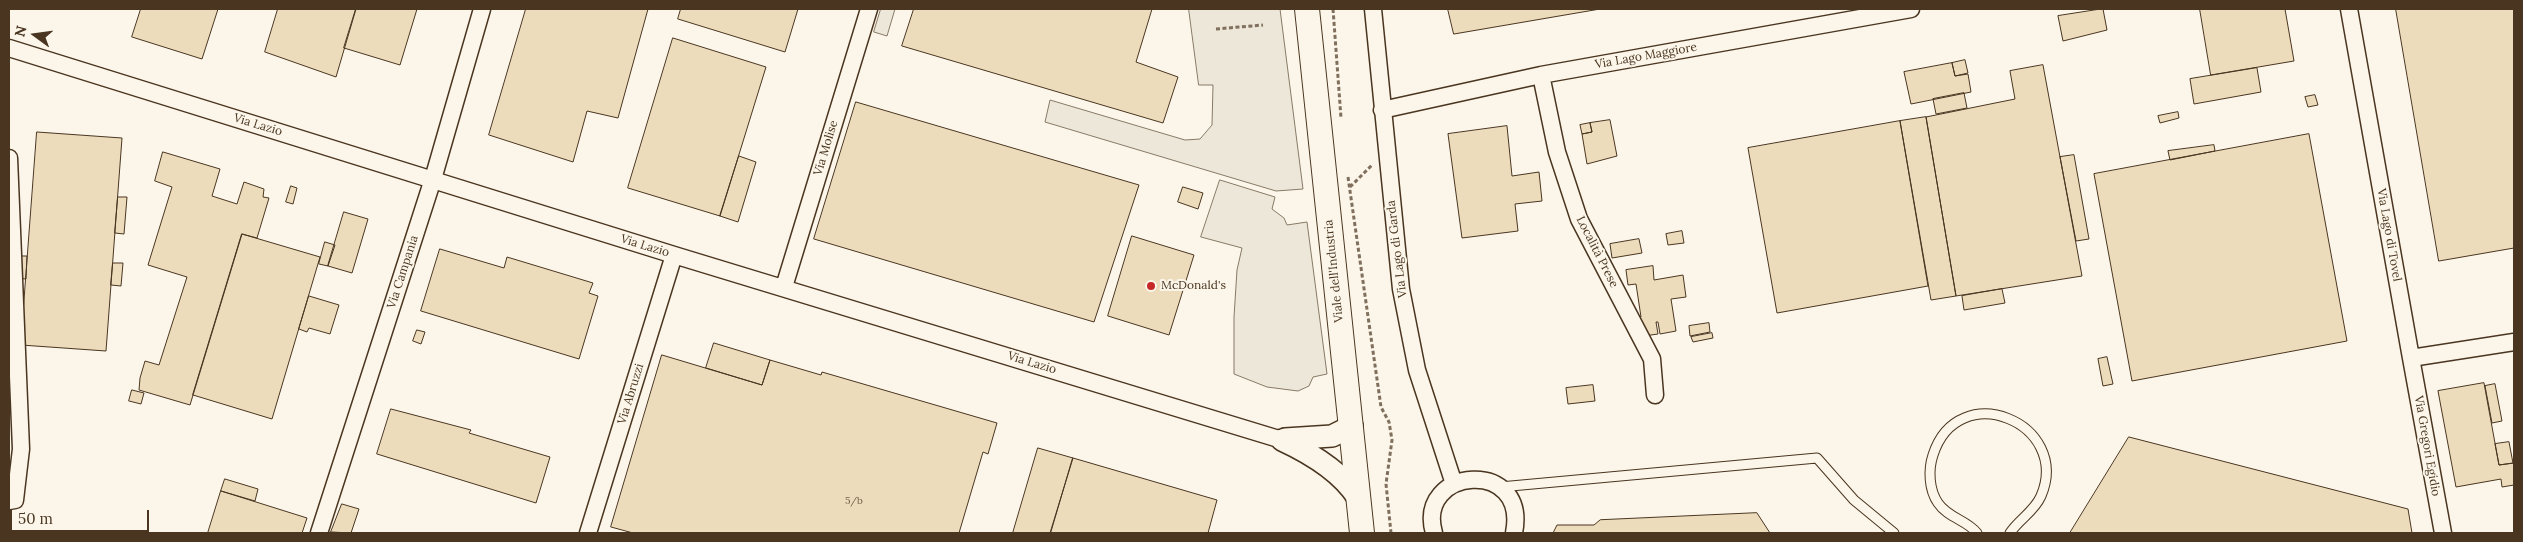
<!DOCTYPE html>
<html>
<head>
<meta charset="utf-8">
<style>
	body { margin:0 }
	#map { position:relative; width:2523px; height:542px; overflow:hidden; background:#fbf6e9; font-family:Lora,serif }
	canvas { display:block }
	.frame { position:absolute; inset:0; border:10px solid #4a3520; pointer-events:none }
	.north { position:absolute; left:10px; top:10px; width:50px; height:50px; -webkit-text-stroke:4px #fbf6e9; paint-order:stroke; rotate:284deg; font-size:14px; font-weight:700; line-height:20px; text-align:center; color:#4a3520 }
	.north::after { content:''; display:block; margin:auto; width:18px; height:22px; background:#4a3520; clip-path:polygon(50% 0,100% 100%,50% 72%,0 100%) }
	.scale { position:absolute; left:10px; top:510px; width:139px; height:22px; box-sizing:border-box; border:2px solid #4a3520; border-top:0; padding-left:6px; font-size:15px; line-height:18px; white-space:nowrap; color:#4a3520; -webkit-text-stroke:4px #fbf6e9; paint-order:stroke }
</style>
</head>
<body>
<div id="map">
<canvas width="2523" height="542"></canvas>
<div class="frame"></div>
<div class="north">N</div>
<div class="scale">50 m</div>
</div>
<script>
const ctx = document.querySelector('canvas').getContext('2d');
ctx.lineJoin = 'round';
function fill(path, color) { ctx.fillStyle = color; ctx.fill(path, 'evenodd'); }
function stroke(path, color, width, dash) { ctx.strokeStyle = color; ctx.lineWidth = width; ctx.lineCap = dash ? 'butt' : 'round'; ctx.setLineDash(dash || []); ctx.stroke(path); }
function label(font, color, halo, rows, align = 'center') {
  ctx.font = font + ' Lora,serif'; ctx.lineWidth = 4; ctx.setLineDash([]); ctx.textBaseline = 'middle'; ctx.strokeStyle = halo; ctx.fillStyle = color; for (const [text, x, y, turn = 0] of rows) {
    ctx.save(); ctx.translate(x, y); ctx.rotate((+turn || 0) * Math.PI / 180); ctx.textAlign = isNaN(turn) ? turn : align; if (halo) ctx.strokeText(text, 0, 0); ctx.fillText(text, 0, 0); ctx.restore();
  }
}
const parking = new Path2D(`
	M881,9H895L887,36L874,32Z
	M1189,9H1280L1303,189L1276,191L1045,122L1050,100L1185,140L1200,139L1212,125L1213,85H1199Z
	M1220,180L1275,197L1272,209L1284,218L1287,225L1307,222L1327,374L1313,377L1309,386L1298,391L1267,387L1234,374V317L1237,270L1242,248L1201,237Z`);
fill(parking, '#ede7d9');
stroke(parking, '#887966', 1);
const building = new Path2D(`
	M141,9H218L202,59L132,37Z
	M278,9H356L336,77L265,52Z
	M356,9H417L400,65L344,48Z
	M526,9H648L618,118L587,111L573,162L489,135Z
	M681,9H798L785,52L678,19Z
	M914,9H1152L1136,62L1178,77L1163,123L902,46Z
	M1448,9H1600L1454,34Z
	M2103,9L2107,30L2063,41L2058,16Z
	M2200,9H2285L2294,61L2211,75Z
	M2396,9H2514V248L2439,261Z
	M673,38L766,67L720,216L628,188Z
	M1965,60L1968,73L1955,76L1952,63Z
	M1952,63L1955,76L1968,74L1971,92L1911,104L1904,72Z
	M2043,65L2082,276L1956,296L1926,117L2015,99L2010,71Z
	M2257,68L2261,92L2194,104L2190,79Z
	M1964,93L1967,108L1936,114L1933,99Z
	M2315,95L2318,105L2308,107L2305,97Z
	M856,102L1139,185L1094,322L814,239Z
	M2178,112L2179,118L2160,123L2158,116Z
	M1926,117L1956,296L1931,300L1900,121Z
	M1610,120L1617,156L1587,164L1582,134L1592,132L1590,123Z
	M1900,121L1928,286L1777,313L1748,148Z
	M1590,123L1592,132L1582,134L1580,125Z
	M1507,126L1512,176L1539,172L1542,201L1515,204L1518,231L1462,238L1448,134Z
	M37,132L122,138L106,351L21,345Z
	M2309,134L2347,341L2132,381L2094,174Z
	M2214,145L2215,151L2170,160L2168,151Z
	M163,152L220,169L212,196L237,204L244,182L264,189L263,197L269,198L257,238L242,234L190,405L139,390L140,378L145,361L159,365L187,277L148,265L172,187L155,181Z
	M2074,155L2089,239L2076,241L2060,157Z
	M739,156L756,162L738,222L720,216Z
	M291,186L297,188L293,204L286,202Z
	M1183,187L1203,193L1198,209L1178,202Z
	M118,197H127L124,234L115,233Z
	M344,212L368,219L352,273L328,266Z
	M1682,231L1684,243L1668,245L1666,234Z
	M242,234L320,257L272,419L193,395Z
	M1132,236L1194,255L1169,335L1108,316Z
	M1639,239L1642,253L1612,258L1610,244Z
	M325,242L335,245L328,266L319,264Z
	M440,249L504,268L507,257L593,283L589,293L598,296L579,359L421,311Z
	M17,256H27L26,279L15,278Z
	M113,263H123L121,286L111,285Z
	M1653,266L1654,280L1683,275L1686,297L1671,299L1676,331L1660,334L1658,322H1656L1658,334L1644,336L1637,317H1641L1636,284L1628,285L1626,270Z
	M2002,289L2005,303L1964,310L1962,296Z
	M309,296L339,305L330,334L309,328L307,332L299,329Z
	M1709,323L1710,332L1690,336L1689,326Z
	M417,330L425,332L421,344L413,341Z
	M1712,333L1713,338L1693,342L1691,337Z
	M714,343L770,360L762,385L706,368Z
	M662,355L762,385L770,360L821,375L822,372L997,423L988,454L983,452L959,533H633L611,527Z
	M2107,357L2113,384L2103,386L2098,359Z
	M2484,383L2499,465L2514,463V485L2502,487L2501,479L2456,487L2438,391Z
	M2495,384L2502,421L2492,423L2485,386Z
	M1593,385L1595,401L1568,404L1566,388Z
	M132,390L144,393L141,404L129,401Z
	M391,409L471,430L469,433L550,457L536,503L377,454Z
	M2129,437L2408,509L2412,533H2070Z
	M2509,442L2513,463L2499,465L2495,444Z
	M1038,448L1073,458L1050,533H1013Z
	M1073,458L1217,500L1208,533H1051Z
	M225,479L258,489L255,501L221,491Z
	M221,491L307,518L302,533H208Z
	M342,504L359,509L351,533L331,532Z
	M1757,513L1770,533H1553L1557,525H1594L1600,520Z`);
fill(building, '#ecdcbc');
stroke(building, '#4a3520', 1);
const service = new Path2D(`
	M1500,487L1817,458L1854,500L1894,533
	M1977,533C1967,520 1948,518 1938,503C1929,490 1928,470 1933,455C1958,376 2072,423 2041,496C2034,512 2019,519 2010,533`);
const minor = new Path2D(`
	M1373,9L1401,289L1417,370L1454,484
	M2349,9L2411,358L2514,342
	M9,48L674,255L1282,440
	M1541,75L1557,152L1579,219L1652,359L1655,395
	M1382,110L1541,75L1911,9
	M9,158L21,449L15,500L9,501
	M784,287L869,9
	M2411,358L2443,533
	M319,533L433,179L482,9
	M588,533L674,255
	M1434,533C1415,467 1529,457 1514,533`);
const tertiary = new Path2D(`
	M1285,439L1332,436L1352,426
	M1282,440C1310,453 1341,471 1358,498`);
const secondary = new Path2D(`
	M1307,9L1362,533`);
stroke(service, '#4a3520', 11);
stroke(minor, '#4a3520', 19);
stroke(tertiary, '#4a3520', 24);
stroke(secondary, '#4a3520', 26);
stroke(new Path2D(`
	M1333,9L1341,118
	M1216,29L1263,25
	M1348,177L1381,407L1389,422L1392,440L1386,484L1391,533
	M1350,187L1372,165`), '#7f6f5c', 3, [4, 2.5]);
stroke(service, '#fbf6e9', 9);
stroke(minor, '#fbf6e9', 16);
stroke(tertiary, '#fbf6e9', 21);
stroke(secondary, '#fbf6e9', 24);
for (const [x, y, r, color] of [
	[1151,286,5,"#c62828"]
]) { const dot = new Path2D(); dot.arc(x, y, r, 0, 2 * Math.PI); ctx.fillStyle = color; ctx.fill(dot); stroke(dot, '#fbf6e9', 2); }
label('10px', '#725f47', null, [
	["5/b",854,501]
]);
label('12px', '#4a3520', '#fbf6e9', [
	["Via Lago Maggiore",1646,56,-10],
	["Via Lazio",258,125,17],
	["Via Molise",826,148,-73],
	["Via Lago di Tovel",2389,235,80],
	["Via Lazio",645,246,17],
	["Via Lago di Garda",1397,249,-97],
	["Località Prese",1597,252,63],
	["Viale dell'Industria",1334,271,-96],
	["Via Campania",403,272,-72],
	["Via Lazio",1032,363,17],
	["Via Abruzzi",631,394,-73],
	["Via Gregori Egidio",2427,446,80]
]);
label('12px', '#4a3520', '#fbf6e9', [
	["McDonald's",1161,286]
], 'left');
</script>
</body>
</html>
